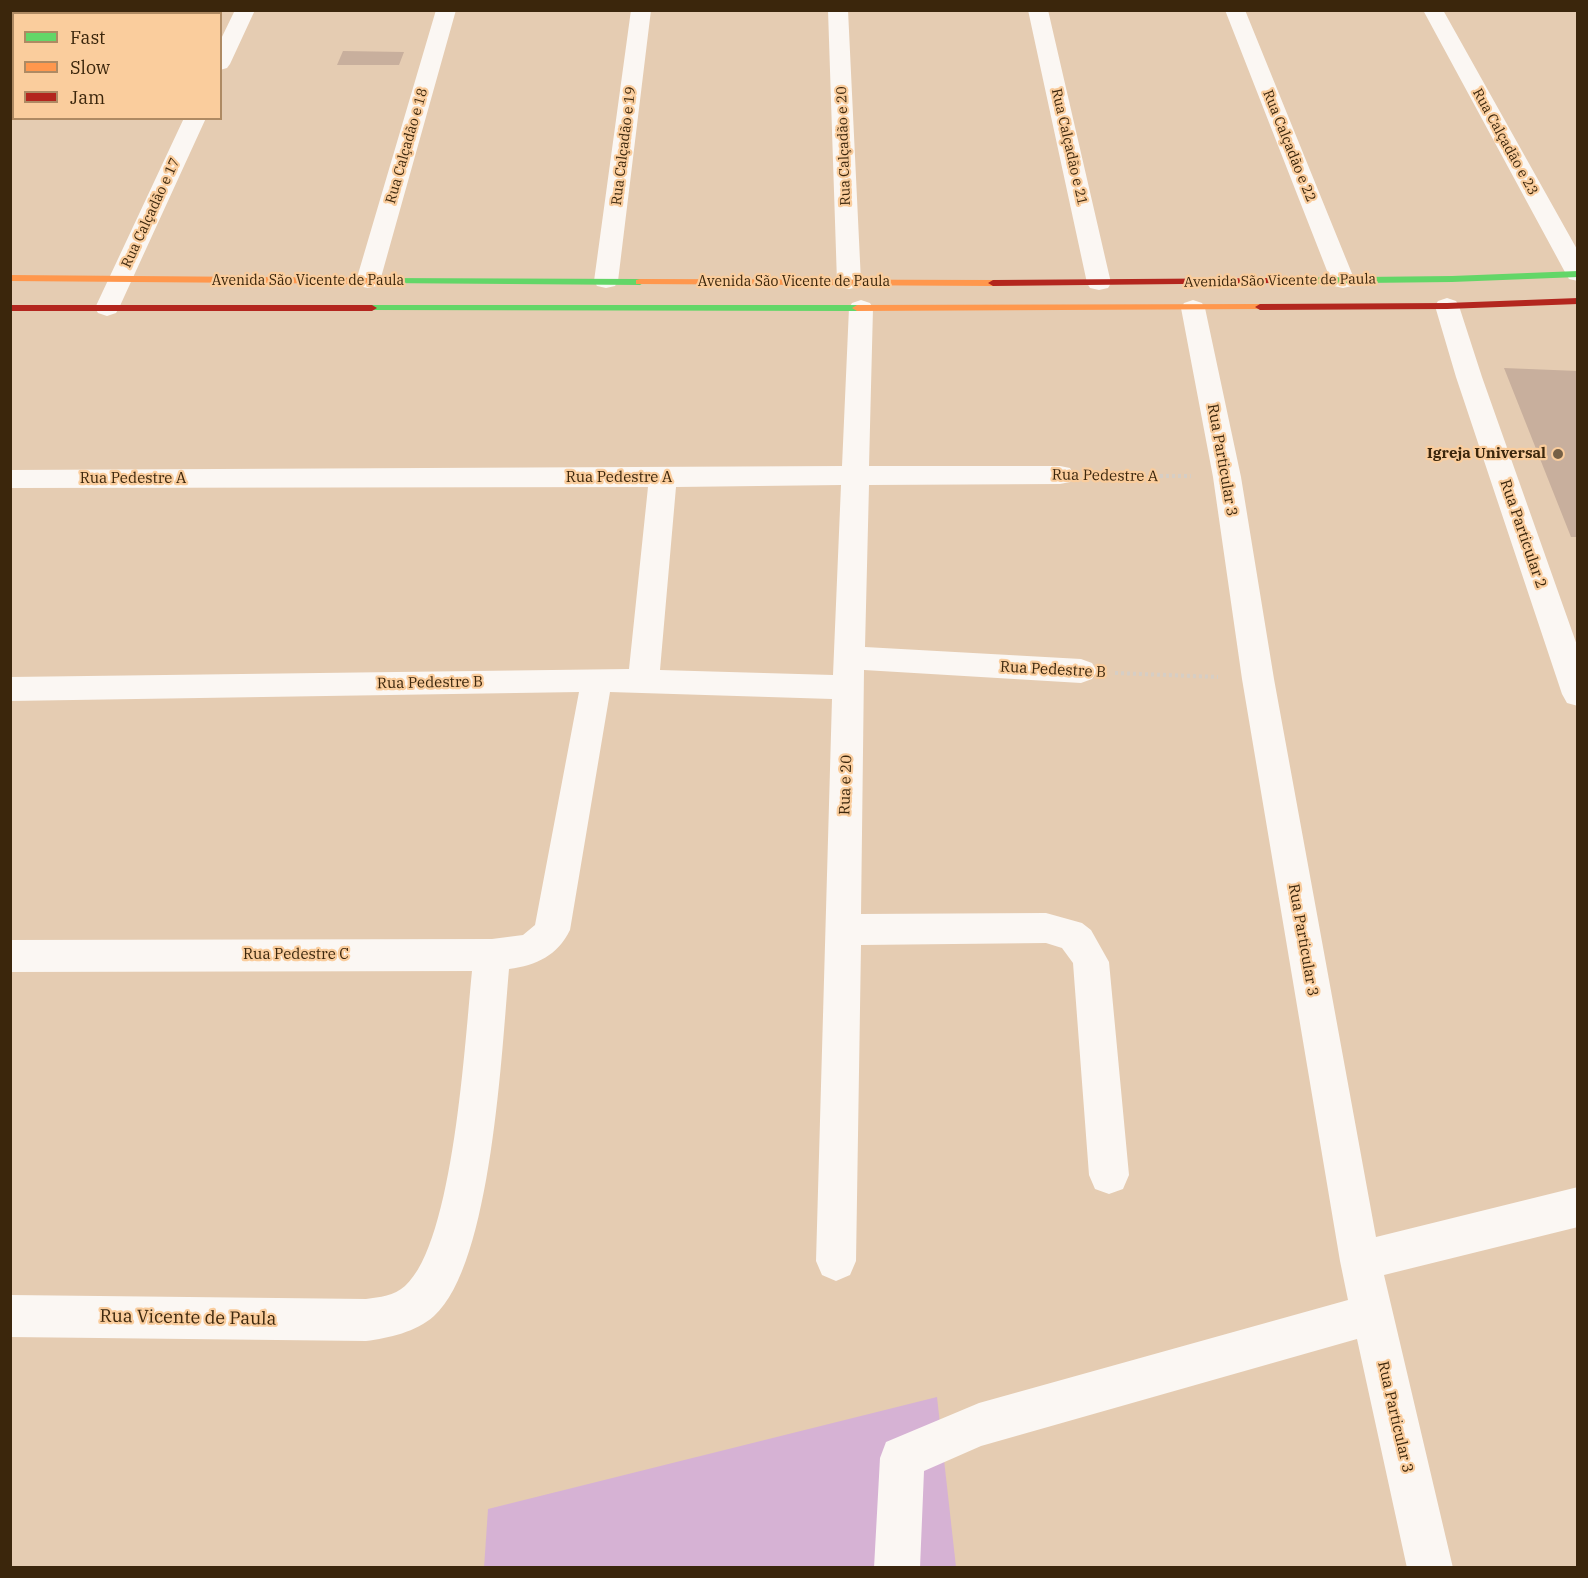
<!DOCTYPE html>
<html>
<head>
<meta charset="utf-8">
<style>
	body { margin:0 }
	#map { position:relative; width:1588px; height:1578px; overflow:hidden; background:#e5ccb2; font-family:"IBM Plex Serif",serif }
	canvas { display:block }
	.frame { position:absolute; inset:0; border:12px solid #3b260c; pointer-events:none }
	.legend { position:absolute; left:12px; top:12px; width:210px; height:108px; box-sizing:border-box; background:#facd9d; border:2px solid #ae8a63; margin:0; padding:8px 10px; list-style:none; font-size:18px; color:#3b260c }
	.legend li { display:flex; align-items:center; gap:12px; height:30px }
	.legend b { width:30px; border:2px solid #ae8a63 }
</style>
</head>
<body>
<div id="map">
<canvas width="1588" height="1578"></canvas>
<div class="frame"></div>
<ul class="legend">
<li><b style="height:8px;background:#63d668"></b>Fast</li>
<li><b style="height:8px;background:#ff974d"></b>Slow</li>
<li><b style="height:8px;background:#b3261e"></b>Jam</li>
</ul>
</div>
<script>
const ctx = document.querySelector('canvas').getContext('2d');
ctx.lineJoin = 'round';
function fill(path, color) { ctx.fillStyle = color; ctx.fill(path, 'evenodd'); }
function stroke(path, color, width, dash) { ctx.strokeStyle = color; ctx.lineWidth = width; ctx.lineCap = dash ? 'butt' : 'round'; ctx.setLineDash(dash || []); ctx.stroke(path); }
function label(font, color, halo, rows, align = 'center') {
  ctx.font = font + ' "IBM Plex Serif",serif'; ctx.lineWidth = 4.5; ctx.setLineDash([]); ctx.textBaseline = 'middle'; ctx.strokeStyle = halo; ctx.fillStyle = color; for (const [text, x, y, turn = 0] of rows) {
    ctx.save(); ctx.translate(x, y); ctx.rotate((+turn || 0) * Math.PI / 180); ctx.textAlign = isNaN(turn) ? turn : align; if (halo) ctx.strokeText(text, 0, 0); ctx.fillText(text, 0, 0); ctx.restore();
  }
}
fill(new Path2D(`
	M937,1397L956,1567L484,1568L488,1509Z`), '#d6b2d4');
fill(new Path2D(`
	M343,51L404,52L399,65H337Z
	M1504,368L1578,371V537H1571Z`), '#c8af9d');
stroke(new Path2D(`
	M1094,476H1191
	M1115,673L1218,677`), '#d6cec5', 4, [3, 3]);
fill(new Path2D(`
	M41,10H61L59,14H39Z
	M235,10H255L230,64L227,68L220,70V41Z
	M436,10H456L380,281L377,286L368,288L359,286L356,281Z
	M631,10H651L618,281L615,286L606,288L597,286L594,281Z
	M828,10H848L861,282L858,287L849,289L840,287L837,282Z
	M1028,10H1048L1111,283L1108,288L1099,290L1090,288L1087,283Z
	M1225,10H1245L1355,281L1352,286L1343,288L1334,286L1331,281Z
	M1423,10H1443L1578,251V281L1569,279L1566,274Z
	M14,63V79L10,80V64Z
	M184,118H206L119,308L116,313L107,316L98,313L95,308Z
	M1447,298L1456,301L1459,306L1482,377L1578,648V706L1567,703L1562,694L1456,377L1435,306L1438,301Z
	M861,300L870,303L873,308L869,466H1060L1070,468L1074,475L1070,482L1060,484L869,485L865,647L1081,659L1092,663L1097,671L1092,679L1081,683L864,670L861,914L1046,913L1082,923L1091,930L1109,962L1129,1175L1123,1189L1109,1194L1095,1189L1089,1175L1073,963L1062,948L1046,943L861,945L856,1261L850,1275L836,1281L822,1275L816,1261L832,699L610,692L570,930C557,956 537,965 509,969C502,1047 492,1265 434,1316C416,1332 389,1338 366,1341L10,1337V1295L366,1299C380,1297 394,1296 405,1286C454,1243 465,1039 472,971L10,972V940L492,939L523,935L535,925L579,692L10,701V677L629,669L648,487L10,488V470L842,466L849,308L852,303ZM841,485L833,675L660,670L676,487Z
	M1193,300L1202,303L1205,308L1241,477L1274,679L1376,1237L1578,1187V1227L1384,1275L1453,1568H1407L1357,1339L981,1446L924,1471L920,1568H874L880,1458L886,1442L979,1403L1348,1300L1340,1261L1242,679L1213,477L1181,308L1184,303Z`), '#fbf7f3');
fill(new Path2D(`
	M1578,271V277L1452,282L1272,284L1267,281L1272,278L1452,276Z
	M383,278L640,279L645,282L640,285L379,283V279Z
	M372,305H857L862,308L857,311L368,310V306Z`), '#63d668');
fill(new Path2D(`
	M10,275L383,278L388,281L383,284L10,281Z
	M640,279L993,280L998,283L993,286L636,284V280Z
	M1260,304L1264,305V309L857,311L852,308L857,305Z`), '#ff974d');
fill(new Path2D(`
	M1272,278L1276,279V283L993,286L988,283L993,280Z
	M1578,298V304L1447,309L1260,310L1255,307L1260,304L1447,303Z
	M10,305H372L377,308L372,311H10Z`), '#b3261e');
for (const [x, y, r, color] of [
	[1558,454,6,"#766046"]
]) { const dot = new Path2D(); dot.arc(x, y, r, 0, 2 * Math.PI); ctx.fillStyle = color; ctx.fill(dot); stroke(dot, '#facd9d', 2); }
label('14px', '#3b260c', '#facd9d', [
	["Rua Calçadão e 23",1505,142,61],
	["Rua Calçadão e 18",407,146,-74],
	["Rua Calçadão e 19",624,146,-83],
	["Rua Calçadão e 20",844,146,-92],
	["Rua Calçadão e 22",1289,146,68],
	["Rua Calçadão e 21",1069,147,77],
	["Rua Calçadão e 17",151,213,-65],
	["Avenida São Vicente de Paula",308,281],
	["Avenida São Vicente de Paula",1280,281,-1],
	["Avenida São Vicente de Paula",794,282]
]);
label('bold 15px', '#3b260c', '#facd9d', [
	["Igreja Universal",1546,454]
], 'right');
label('15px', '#3b260c', '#facd9d', [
	["Rua Particular 3",1222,460,80],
	["Rua Pedestre A",1105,476,1],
	["Rua Pedestre A",619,478],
	["Rua Pedestre A",133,479],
	["Rua Particular 2",1523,534,71],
	["Rua Pedestre B",1053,670,3],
	["Rua Pedestre B",430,683,-1],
	["Rua e 20",846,785,-88],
	["Rua Particular 3",1303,940,80],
	["Rua Pedestre C",296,955],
	["Rua Particular 3",1395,1417,77]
]);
label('18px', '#3b260c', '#facd9d', [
	["Rua Vicente de Paula",188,1318,1]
]);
</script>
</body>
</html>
